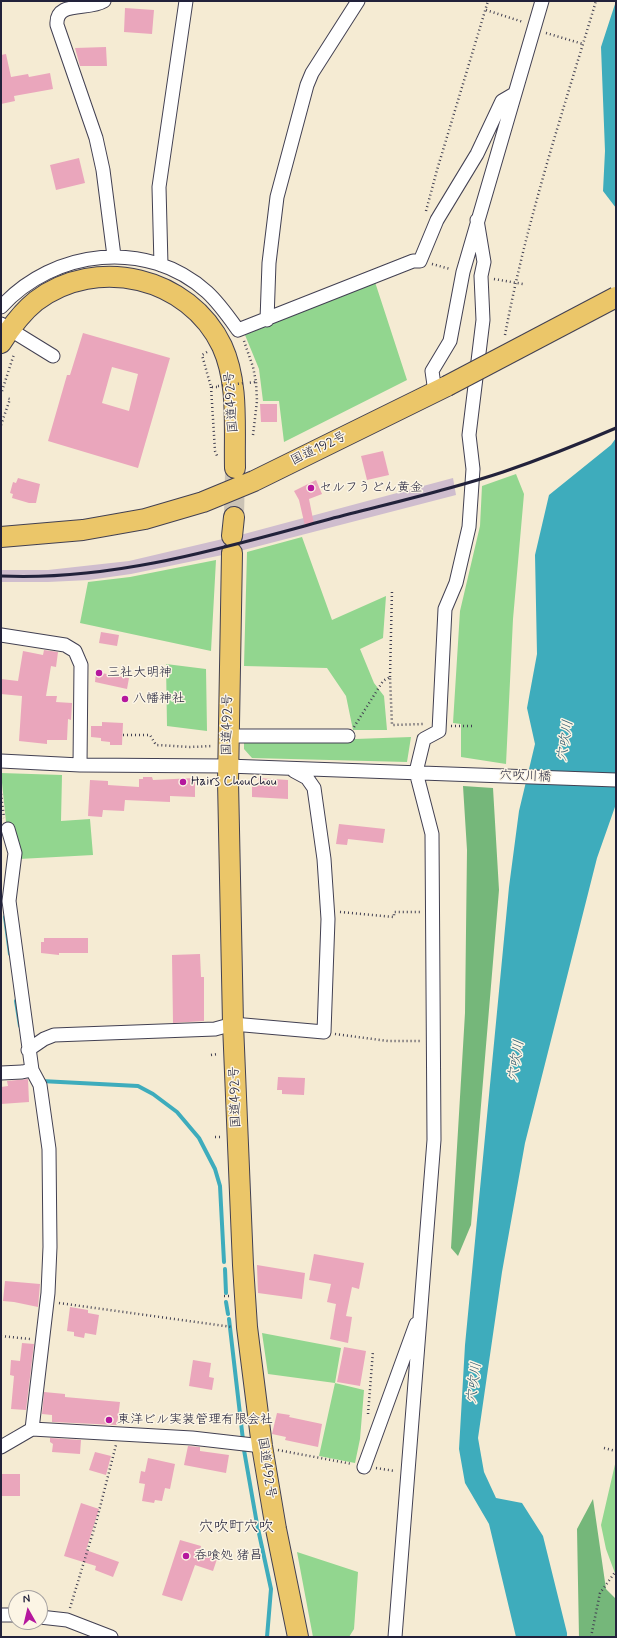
<!DOCTYPE html>
<html>
<head>
<meta charset="utf-8">
<style>
	body { margin:0 }
	#map { position:relative; width:617px; height:1638px; overflow:hidden; background:#f5ebd3; font-family:Mynerve,sans-serif }
	canvas { display:block }
	.frame { position:absolute; inset:0; border:2px solid #22223b; pointer-events:none }
	.north { position:absolute; left:8px; top:1590px; width:40px; height:40px; box-sizing:border-box; background:#fcf5e5; border:1px solid #a5a1a1; border-radius:50%; rotate:352deg; font-size:11px; font-weight:700; line-height:16px; text-align:center; color:#22223b }
	.north::after { content:''; display:block; margin:auto; width:14px; height:18px; background:#b5179e; clip-path:polygon(50% 0,100% 100%,50% 72%,0 100%) }
</style>
</head>
<body>
<div id="map">
<canvas width="617" height="1638"></canvas>
<div class="frame"></div>
<div class="north">N</div>
</div>
<script>
const ctx = document.querySelector('canvas').getContext('2d');
ctx.lineJoin = 'round';
function fill(path, color) { ctx.fillStyle = color; ctx.fill(path, 'evenodd'); }
function stroke(path, color, width, dash) { ctx.strokeStyle = color; ctx.lineWidth = width; ctx.lineCap = dash ? 'butt' : 'round'; ctx.setLineDash(dash || []); ctx.stroke(path); }
function label(font, color, halo, rows, align = 'center') {
  ctx.font = font + ' Mynerve,"Klee One",sans-serif'; ctx.lineWidth = 3; ctx.setLineDash([]); ctx.textBaseline = 'middle'; ctx.strokeStyle = halo; ctx.fillStyle = color; for (const [text, x, y, turn = 0] of rows) {
    ctx.save(); ctx.translate(x, y); ctx.rotate((+turn || 0) * Math.PI / 180); ctx.textAlign = isNaN(turn) ? turn : align; if (halo) ctx.strokeText(text, 0, 0); ctx.fillText(text, 0, 0); ctx.restore();
  }
}
fill(new Path2D(`
	M453,478L456,495L232,553L131,574L89,580L48,582H1V570H48L129,561L244,534Z`), '#cfbdce');
fill(new Path2D(`
	M375,282L407,380L284,442L279,401H263L259,369L245,335Z
	M516,474L524,494L513,619L506,764L461,757V724L453,723L460,611L480,526L482,486Z
	M302,537L332,620L386,596L383,638L360,649L374,683L384,696L387,730H353L346,696L327,668L244,666L247,552Z
	M216,560L211,651L80,623L88,582L130,577Z
	M166,664L206,669L207,731L167,726Z
	M411,737L407,762L252,758L244,749V743Z
	M1,773L62,775L61,821L90,819L93,855L19,859L6,822Z
	M262,1333L341,1348L335,1383L364,1390L360,1439L355,1463L319,1456L335,1383L268,1374Z
	M616,1460V1576L606,1549L601,1525Z
	M297,1552L358,1572L354,1629L349,1637H313Z`), '#92d68f');
fill(new Path2D(`
	M463,786L493,788L499,890L471,1225L458,1256L451,1248L465,1013L467,850Z
	M593,1499L606,1589L616,1599V1637H579L577,1529Z`), '#75b77a');
fill(new Path2D(`
	M616,1V208L603,191L605,151L601,47Z
	M616,438V804L597,858L525,1143L502,1272L478,1438L484,1472L496,1498L522,1503L543,1536L567,1633V1637H516L489,1524L465,1483L459,1449L465,1345L509,887L519,811L535,744L527,708L537,654L535,555L549,495L611,445Z`), '#3eacbc');
stroke(new Path2D(`
	M5,917L10,954
	M16,1001L20,1026
	M41,1081L138,1086L153,1094L177,1112L199,1138L215,1169L220,1186L224,1262
	M225,1269L226,1293
	M226,1302L228,1314
	M229,1319L243,1440
	M244,1450L257,1524L271,1589L267,1637`), '#3eacbc', 4);
fill(new Path2D(`
	M125,8L154,10L152,34L124,32Z
	M106,47L107,66H80L75,48Z
	M6,54L11,77L28,74L29,77L50,73L53,89L14,96L15,101L1,104V55Z
	M79,158L85,183L56,190L50,165Z
	M83,333L170,358L138,468L48,441L67,375H70ZM112,367L138,374L129,411L102,403Z
	M260,404H277V422H261Z
	M383,451L389,475L367,480L361,456Z
	M18,478L40,484L36,503H29L12,498L13,494L10,493L13,482L16,483Z
	M316,480L322,494L309,499L314,524L305,526L299,500L294,491Z
	M101,632L119,635L117,646L99,643Z
	M44,650L58,652L56,667L51,666L46,696H57L56,702L72,703L71,720L68,719L67,740H47V744L19,741L22,696L1,694V679L18,681L23,651L43,655Z
	M96,672L129,678L127,689L95,682Z
	M102,722L123,723L122,745H110V742L101,741V738L91,737V726H102Z
	M143,777H152L153,780L195,778V797L170,796V802L125,800L124,811L103,810L102,817L88,816L90,780L108,781V785L139,787V779H143Z
	M258,778L288,780V799L252,797V785H259Z
	M339,824L385,829L383,843L348,839L347,845L336,844Z
	M44,938H88V953H59V955L41,953V942H44Z
	M200,954L201,977H204V1021L173,1023L172,955Z
	M278,1077L305,1078L304,1095L282,1094V1090H277Z
	M28,1079L29,1102L1,1104V1087L8,1086L7,1081Z
	M314,1254L364,1263L359,1289L352,1287L346,1316L352,1317L348,1343L330,1339L336,1304L327,1302L331,1284L309,1280Z
	M257,1265L305,1273L302,1299L258,1293Z
	M5,1281L40,1284L38,1307L14,1302L3,1301Z
	M70,1307L88,1310V1313L99,1315L96,1335L85,1333L84,1338L74,1336V1332L67,1331Z
	M22,1343L34,1344L26,1410L11,1409L14,1376L10,1375L11,1360L20,1361Z
	M344,1347L366,1351L360,1386L337,1382Z
	M193,1360L211,1363L209,1377L214,1378L212,1390L189,1386Z
	M44,1392L65,1394V1397L120,1402L117,1425L52,1422V1415L42,1414Z
	M277,1413L290,1415L289,1417L322,1424L318,1447L285,1440L286,1437L272,1434Z
	M50,1438L81,1440L80,1454L52,1452L53,1444L50,1442Z
	M188,1446L200,1447V1451L229,1455L226,1473L184,1465Z
	M95,1452L111,1456L106,1475L89,1470Z
	M148,1458L175,1464L170,1489L165,1488L162,1501L155,1500L154,1503L142,1501L145,1484L139,1483L141,1471L145,1472Z
	M1,1474H20V1496H1Z
	M81,1503L99,1509L86,1550L119,1562L113,1577L95,1570L96,1566L64,1556Z
	M180,1540L201,1546L200,1550L218,1556L213,1571L195,1565L182,1601L162,1595Z`), '#eaa6bc');
stroke(new Path2D(`
	M234,517L235,472`), '#cbc3b5', 20, [20, 10]);
const minor = new Path2D(`
	M104,1C88,11 55,0 57,25L96,138L103,170L114,256
	M161,265L159,187L186,1
	M1,307C54,249 147,238 207,292C219,303 228,316 238,330L413,261H420L437,220L477,154L502,101L514,94
	M267,320L269,263L277,197L307,85L312,73L358,1
	M1,324L53,356
	M435,392L432,371L450,341L463,272L542,1
	M1,635L65,645L75,651L81,665L80,765
	M228,736H348
	M1,761L80,765L227,766L616,780
	M28,1050L44,1039L54,1035L215,1029L233,1024L324,1032L328,919L324,859L314,788L307,778L294,771
	M1,1073L22,1072L32,1070L9,901L15,853L8,829
	M32,1429L48,1293L50,1247L49,1149L40,1085L32,1070
	M1,1447L32,1429L192,1438L262,1446
	M364,1467L416,1324
	M1,1615H16
	M40,1617L67,1620L111,1637
	M395,1637L434,1140L432,834L416,772L424,739L439,731L445,609L456,583L469,527L473,469L469,435L483,320L481,276L484,262L477,220`);
const highway = new Path2D(`
	M1,343C11,327 21,313 36,301C97,255 189,277 222,346C239,383 234,428 235,468
	M232,536L234,517
	M1,537L83,530L145,519L203,502L254,481L447,386
	M232,553L228,781L233,1024L243,1265L247,1327L262,1446L276,1529L298,1637`);
stroke(minor, '#424052', 15);
stroke(highway, '#424052', 22);
stroke(new Path2D(`
	M486,10L523,22
	M546,33L583,44
	M426,211L437,170L488,1
	M432,264L450,269
	M494,279L523,284
	M505,335C526,222 563,111 596,1
	M244,341L253,367L256,382L247,383
	M207,352L202,355L211,387H217
	M211,387L215,451L218,458
	M2,391L14,354
	M1,425L10,399L6,398
	M253,435L257,401L256,382
	M390,677L392,590
	M451,726H472
	M354,727L383,681L390,677L392,725L424,724
	M123,735H150L156,745L190,747L213,746
	M1,794L4,818
	M340,912L394,917V912H420
	M335,1034L388,1041H422
	M211,1055L218,1054
	M215,1137H222
	M224,1296H230
	M59,1303L232,1327
	M1,1336L30,1339
	M368,1414L373,1351
	M604,1448L616,1451
	M278,1450L352,1464
	M376,1468L395,1471
	M70,1608L97,1519L116,1445
	M591,1637L600,1593L616,1571`), '#424052', 2.5, [1, 3]);
stroke(minor, '#fff', 13);
stroke(highway, '#ebc669', 20);
stroke(new Path2D(`
	M1,576C113,581 223,548 330,519C387,504 446,491 503,472C541,459 579,444 616,428`), '#22223b', 3);
const highwayBridge = new Path2D(`
	M447,386L616,297`);
stroke(highwayBridge, '#424052', 22, []);
stroke(new Path2D(`
	M218,386L245,383`), '#424052', 2.5, [1, 3]);
stroke(highwayBridge, '#ebc669', 20);
for (const [x, y, r, color] of [
	[311,488,4,"#b5179e"],
	[99,673,4,"#b5179e"],
	[125,699,4,"#b5179e"],
	[183,782,4,"#b5179e"],
	[109,1420,4,"#b5179e"],
	[186,1556,4,"#b5179e"]
]) { const dot = new Path2D(); dot.arc(x, y, r, 0, 2 * Math.PI); ctx.fillStyle = color; ctx.fill(dot); stroke(dot, '#fcf5e5', 1.5); }
label('13px', '#22223b', '#fcf5e5', [
	["国道492号",232,402,-94],
	["国道192号",319,449,-26],
	["国道492号",228,725,-89],
	["穴吹川橋",525,777,2],
	["国道492号",236,1097,-92],
	["国道492号",266,1468,81]
]);
label('13px', '#22223b', '#fcf5e5', [
	["セルフうどん黄金",319,488],
	["三社大明神",107,673],
	["八幡神社",133,699],
	["Hairs ChouChou",191,782],
	["東洋ビル実装管理有限会社",117,1420],
	["呑喰処 猪昌",194,1556]
], 'left');
label('italic 14px', '#2d596f', '#fcf5e5', [
	["穴吹川",566,741,-81],
	["穴吹川",517,1061,-81],
	["穴吹川",475,1383,-83]
]);
label('15px', '#22223b', '#fcf5e5', [
	["穴吹町穴吹",236,1528]
]);
</script>
</body>
</html>
